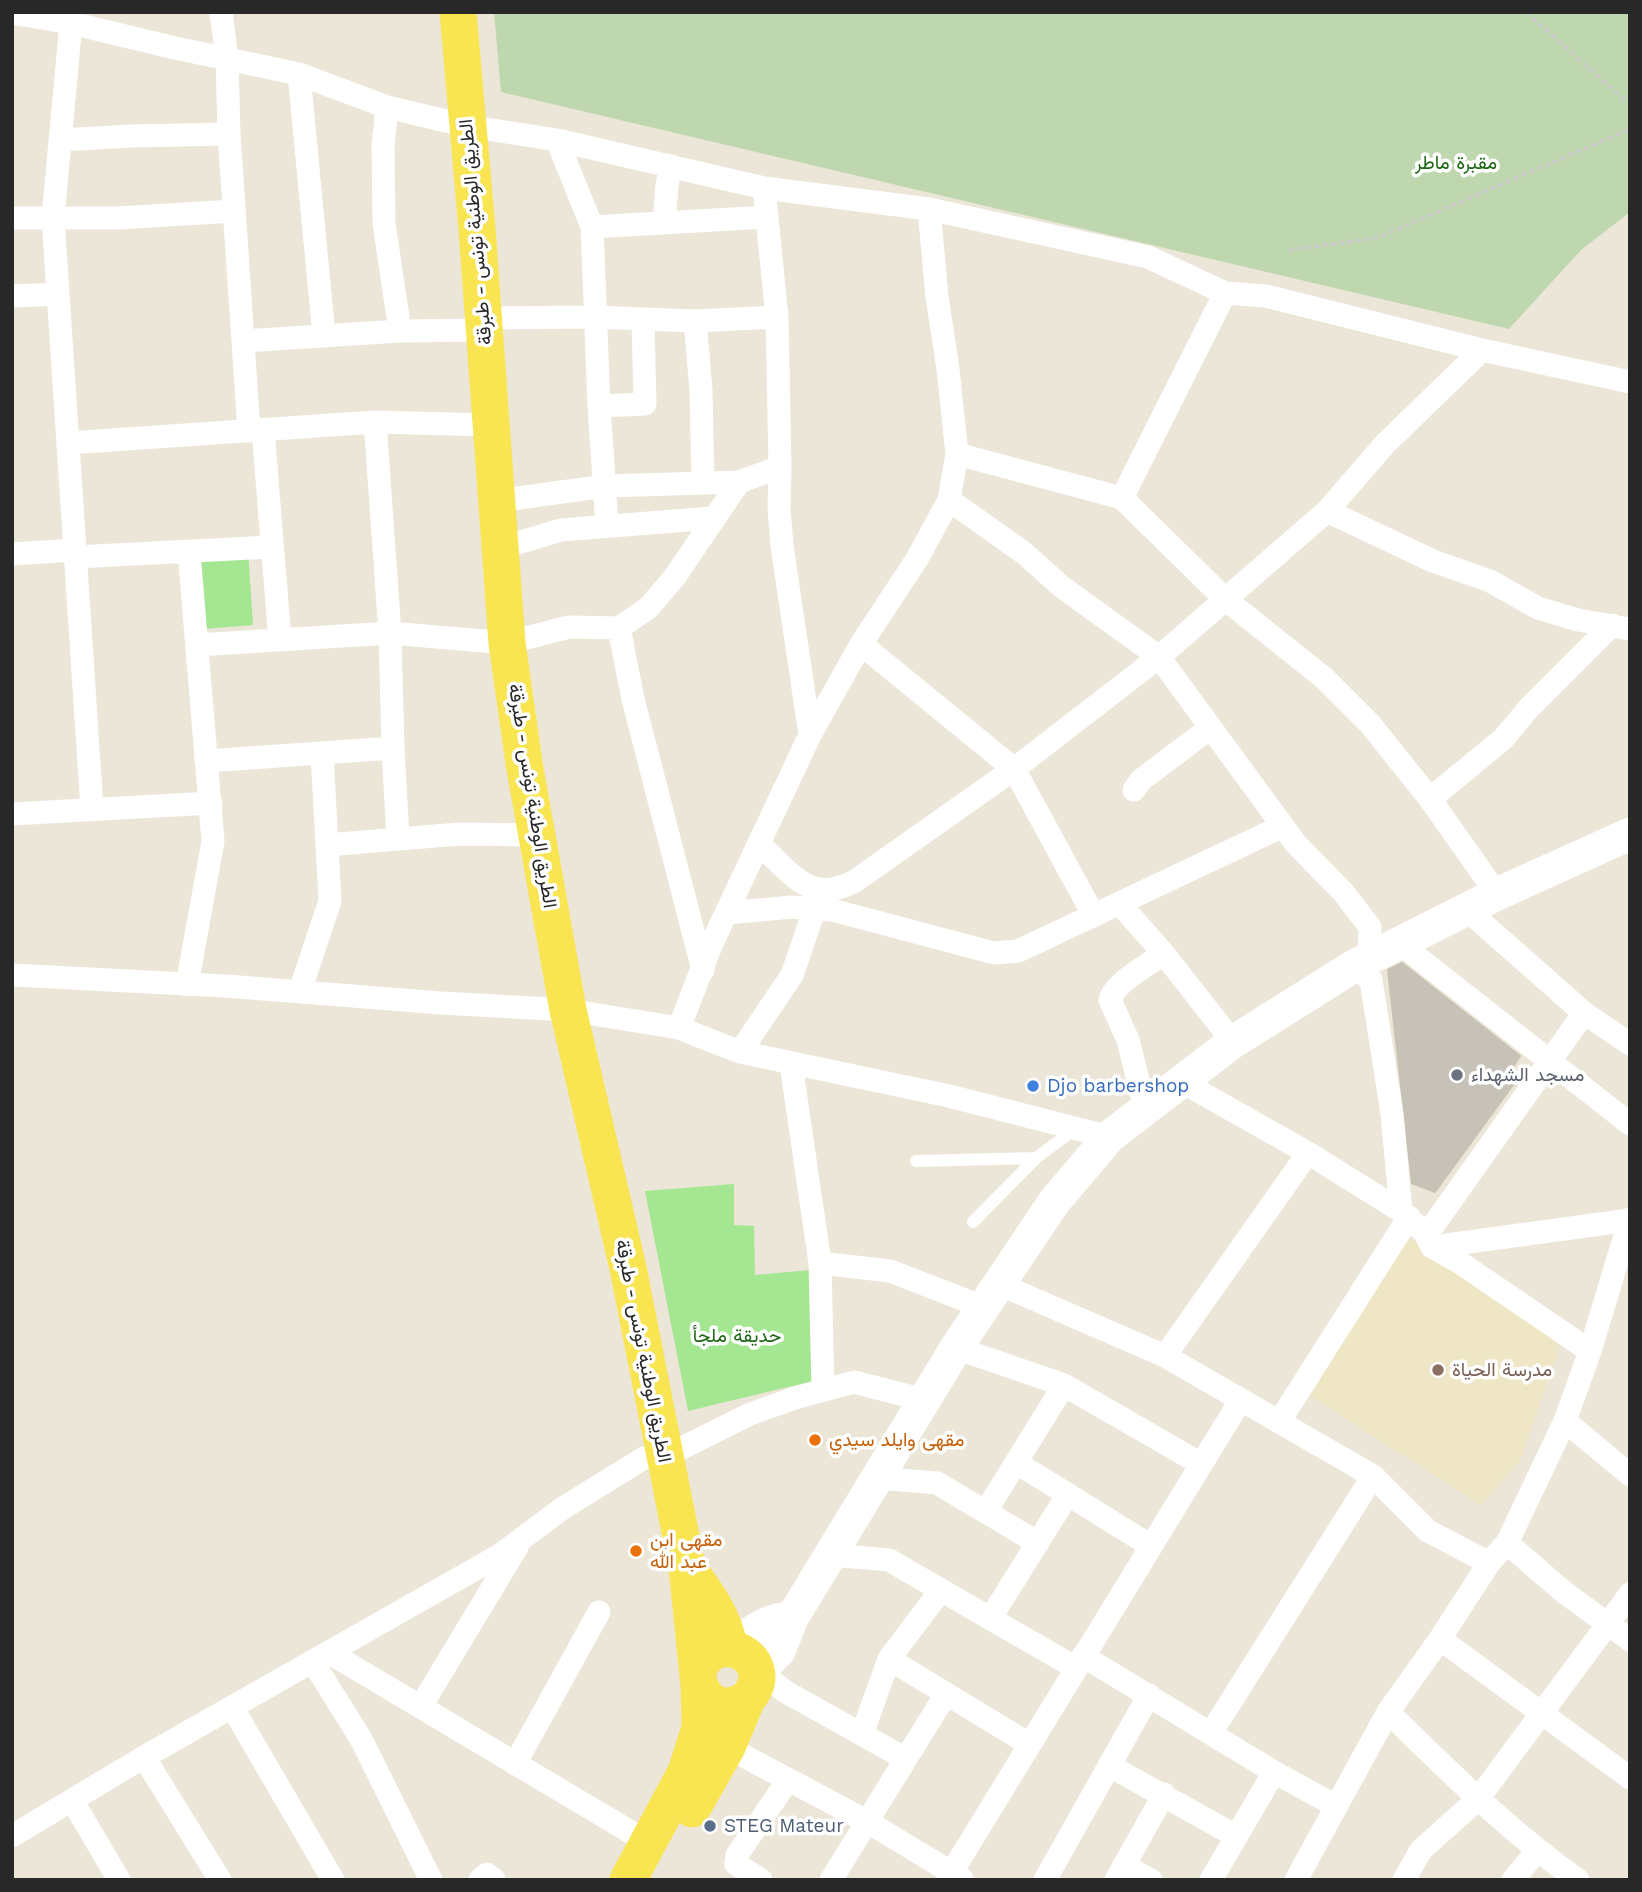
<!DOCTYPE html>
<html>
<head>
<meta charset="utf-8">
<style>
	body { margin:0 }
	#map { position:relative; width:1642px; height:1892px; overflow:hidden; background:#ece6d8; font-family:"Work Sans",sans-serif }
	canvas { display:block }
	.frame { position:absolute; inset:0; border:14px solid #282828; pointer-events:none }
</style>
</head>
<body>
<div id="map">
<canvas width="1642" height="1892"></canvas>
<div class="frame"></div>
</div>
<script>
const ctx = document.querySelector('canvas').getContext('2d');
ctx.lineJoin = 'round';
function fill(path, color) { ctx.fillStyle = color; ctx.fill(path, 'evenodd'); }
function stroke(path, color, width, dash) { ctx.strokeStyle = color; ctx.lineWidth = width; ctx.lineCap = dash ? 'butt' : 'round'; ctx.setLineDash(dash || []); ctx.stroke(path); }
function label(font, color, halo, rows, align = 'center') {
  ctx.font = font + ' "Work Sans",Vazirmatn,sans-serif'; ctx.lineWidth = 7; ctx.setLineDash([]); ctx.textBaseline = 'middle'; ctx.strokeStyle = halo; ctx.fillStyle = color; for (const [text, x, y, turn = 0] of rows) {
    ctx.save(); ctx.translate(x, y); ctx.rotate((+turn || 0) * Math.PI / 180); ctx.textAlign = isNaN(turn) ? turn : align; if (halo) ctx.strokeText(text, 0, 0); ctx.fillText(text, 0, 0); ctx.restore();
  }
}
fill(new Path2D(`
	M1405,1235L1560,1345L1520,1461L1481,1505L1310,1396Z`), '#efe6c6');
fill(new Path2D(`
	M248,550L253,625L191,630L186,555Z
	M734,1184V1225L754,1226L755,1275L811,1270L813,1381L688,1411L645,1191Z`), '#a4e691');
fill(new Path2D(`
	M494,12H1630V212L1581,250L1509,329L501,92Z`), '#bed7af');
const building = new Path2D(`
	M1402,963L1520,1056L1509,1073L1518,1078L1435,1192L1412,1183L1388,970Z`);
fill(building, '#c7c2b8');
stroke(building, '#c7c2b2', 2);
stroke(new Path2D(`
	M1526,12L1630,105
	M1289,250L1377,238L1630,129`), '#cbcbcb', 3.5, [5, 3.5]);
stroke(new Path2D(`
	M916,1161L1036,1158
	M973,1222L1036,1158L1075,1129`), '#fff', 12);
stroke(new Path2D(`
	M221,12L227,59L229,134L249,431
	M12,13L71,23L175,48L299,74L387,107L467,126L557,140L764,188L929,209L1148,257L1225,293L1266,296L1482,350L1630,382
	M71,23L53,217L92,809
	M299,74L324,336
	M387,107L383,145L384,223L400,331
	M60,140L131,136L229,134
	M557,140L592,227L599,406L607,525
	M764,188L777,317L780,467L779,508L782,546L810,735
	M12,218H118L234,211
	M664,222L667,185L671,166
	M592,227L766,217
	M12,296L58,294
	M483,318L594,317L695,321L777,317
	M695,321L701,390L703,483
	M243,341L400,331L484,330
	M599,406L645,404L643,321
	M375,422L390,633L393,748L398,839
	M263,430L280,640
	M68,443L375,422L491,425
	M957,454L1122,498L1225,599L1324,678L1370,724L1430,799L1497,894
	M1122,498L1225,293
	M949,500L1024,553L1062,587L1159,657L1296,844L1343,892L1370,927L1369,957
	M497,501L605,486L739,482
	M1327,511L1433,561L1490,581L1538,608L1578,620L1630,629
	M501,548L561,530L712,518
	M12,554L74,550
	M75,557L271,547
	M619,628L633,699L703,970
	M861,644L1014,769L1094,916
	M197,645L390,633L507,643L569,627L619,628L648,608L674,578L739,482L780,467
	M206,761L393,748
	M1134,790L1141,780L1210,728
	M1430,799L1503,739L1528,709L1612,625
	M12,814L211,803
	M327,845L459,834L539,835
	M760,845C793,874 809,905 855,881L1014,769L1159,657L1327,511L1385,444L1482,350
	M1120,904L1164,954L1233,1042
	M1466,909L1584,1013L1630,1044
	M727,913L792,907L832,910L994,953L1018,951L1283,826
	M1398,942L1630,1124
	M1354,966L1371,980L1392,1114L1401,1211
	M12,975L226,986L441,1003L568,1010L679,1028L740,1052L949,1096L1109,1137
	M187,985L213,841L189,552
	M300,991L330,901L322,753
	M679,1028L712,943L810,735L861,644L917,559L949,500L957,454L948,369L937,297L929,209
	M740,1052L792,975L815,908
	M791,1064L820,1263L823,1390
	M1182,1082L1308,1153L1401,1211L1425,1233L1432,1247L1459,1262L1590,1351
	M1145,1108L1128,1040L1110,1000C1114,983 1149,964 1164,954
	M1425,1233L1435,1223L1584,1013
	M1432,1247L1630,1220
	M820,1263L890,1271L983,1307
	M999,1284L1165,1356L1373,1476L1428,1531L1489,1563
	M956,1348L1064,1385L1201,1464
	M1165,1356L1308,1153
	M1565,1421L1630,1475
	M1279,1422L1409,1217
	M1017,1463L1151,1546
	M877,1478L937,1483L1038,1543
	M986,1511L1064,1385
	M1507,1543L1565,1593L1630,1640
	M831,1555L889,1560L1076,1668
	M990,1619L1068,1494
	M1440,1639L1630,1778
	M330,1653L649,1843
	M1083,1656L1274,1772L1336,1806
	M889,1659L1029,1744
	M313,1662L361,1739L431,1880
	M762,1669L766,1677L786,1692L906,1759
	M421,1706L517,1547
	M232,1707L333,1880
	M1388,1712C1449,1771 1508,1831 1578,1880
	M1211,1733L1373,1476
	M862,1734L889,1659L941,1590
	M727,1747L868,1822L962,1879
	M144,1757L220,1880
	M515,1764L599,1612
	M1110,1766L1236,1836
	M72,1800L119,1880
	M12,1836L144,1757L500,1555L563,1508L644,1458L664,1457L750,1414L795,1398L854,1382L924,1400
	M1124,1865L1151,1880
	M480,1880L487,1874L494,1880
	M761,1880L736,1864L737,1855L788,1780
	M831,1880L946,1694
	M947,1880L1240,1401
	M1045,1880L1149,1695
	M1116,1880L1164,1794
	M1211,1880L1274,1772
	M1296,1880L1388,1712L1440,1639L1489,1563L1507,1543L1565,1421L1590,1351L1630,1219
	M1404,1880L1421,1850L1478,1799L1630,1594
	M1513,1880L1537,1851`), '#fff', 23);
stroke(new Path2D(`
	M733,1648C749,1632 769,1618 792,1618
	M757,1673L779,1651L792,1618L956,1348L1054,1202L1109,1137L1233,1042L1354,966L1497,894L1630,834`), '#fff', 33);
stroke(new Path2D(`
	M458,12L477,229L507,643L524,763L568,1010L628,1268L687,1567L699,1685C705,1697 713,1707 727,1706C736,1706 746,1701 751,1694C776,1658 715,1625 698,1671
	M690,1571C706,1593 726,1620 729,1648
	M692,1809L727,1747L747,1699
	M628,1880L686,1772L700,1728L699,1685`), '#f9e451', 37);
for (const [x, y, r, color] of [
	[1457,1075,7,"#6b7280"],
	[1033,1086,7,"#3f7fe0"],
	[1438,1370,7,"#8d6e63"],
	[815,1440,7,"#e8710a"],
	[636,1551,7,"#e8710a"],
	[710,1826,7,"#5c6f8a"]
]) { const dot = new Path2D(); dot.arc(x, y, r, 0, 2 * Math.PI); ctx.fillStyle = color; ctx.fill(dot); stroke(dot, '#fff', 2.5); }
label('19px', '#1d6815', '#fff', [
	["مقبرة ماطر",1456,163],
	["حديقة ملجأ",737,1336]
]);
label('19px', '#282828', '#fff', [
	["الطريق الوطنية تونس - طبرقة",476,232,-95],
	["الطريق الوطنية تونس - طبرقة",532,796,81],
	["الطريق الوطنية تونس - طبرقة",643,1351,79]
]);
label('19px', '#5b616d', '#fff', [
	["مسجد الشهداء",1471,1075]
], 'left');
label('19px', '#366cbe', '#fff', [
	["Djo barbershop",1047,1086]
], 'left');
label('19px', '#785e54', '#fff', [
	["مدرسة الحياة",1452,1370]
], 'left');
label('19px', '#c56008', '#fff', [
	["مقهى وايلد سيدي",829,1440],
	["مقهى ابن",650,1540],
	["عبد الله",650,1562]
], 'left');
label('19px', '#4e5e75', '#fff', [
	["STEG Mateur",724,1826]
], 'left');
</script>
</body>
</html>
